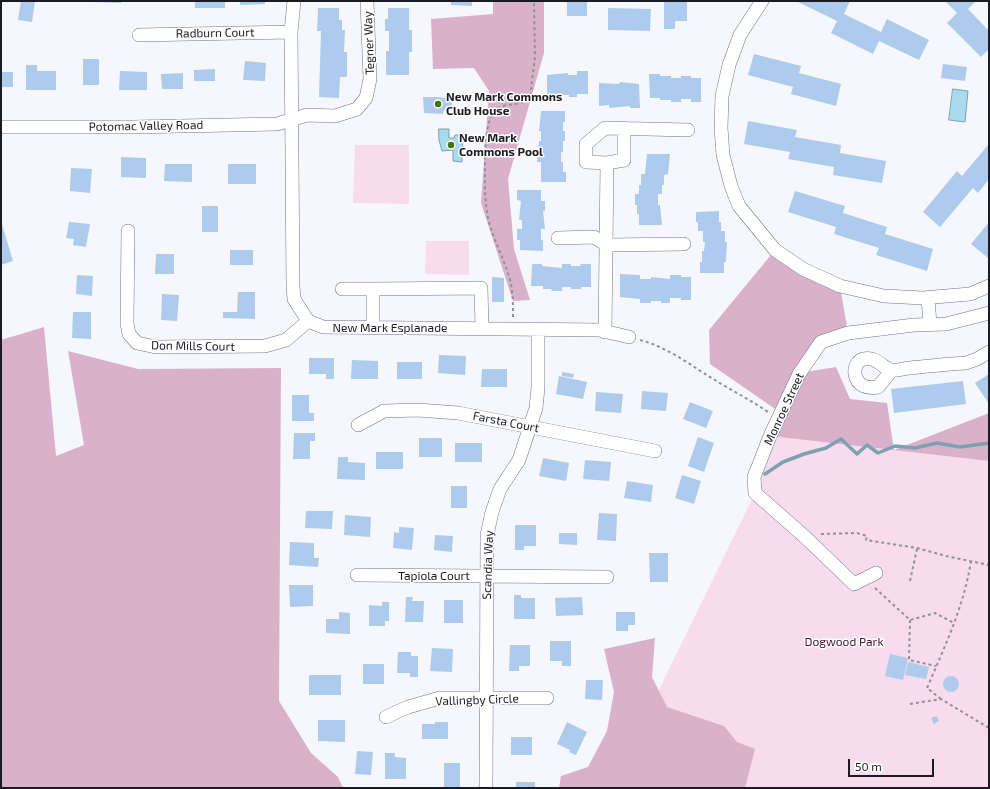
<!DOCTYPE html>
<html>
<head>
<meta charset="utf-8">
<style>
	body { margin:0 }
	#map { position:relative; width:990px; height:789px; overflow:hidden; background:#f6f7fc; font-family:"Exo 2",sans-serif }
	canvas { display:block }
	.frame { position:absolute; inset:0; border:2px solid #1a1b24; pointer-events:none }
	.scale { position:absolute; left:848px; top:759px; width:86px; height:18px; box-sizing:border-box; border:2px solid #1a1b24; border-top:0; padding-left:5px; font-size:12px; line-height:14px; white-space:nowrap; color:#1a1b24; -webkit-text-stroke:3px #fff; paint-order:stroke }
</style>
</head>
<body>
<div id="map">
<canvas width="990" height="789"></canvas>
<div class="frame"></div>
<div class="scale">50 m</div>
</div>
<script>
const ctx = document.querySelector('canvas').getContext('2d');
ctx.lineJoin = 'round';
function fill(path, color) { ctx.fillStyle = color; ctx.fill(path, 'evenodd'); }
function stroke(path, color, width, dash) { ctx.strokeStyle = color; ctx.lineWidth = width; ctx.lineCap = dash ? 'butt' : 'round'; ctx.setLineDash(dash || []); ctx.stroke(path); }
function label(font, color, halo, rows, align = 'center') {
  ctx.font = font + ' "Exo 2",sans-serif'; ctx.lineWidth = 3; ctx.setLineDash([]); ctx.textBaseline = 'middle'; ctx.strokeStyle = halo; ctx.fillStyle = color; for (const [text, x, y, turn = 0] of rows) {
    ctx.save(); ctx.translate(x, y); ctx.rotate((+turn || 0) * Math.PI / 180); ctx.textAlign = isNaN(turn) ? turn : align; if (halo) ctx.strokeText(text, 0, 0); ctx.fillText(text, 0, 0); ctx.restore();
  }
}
fill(new Path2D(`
	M355,145H409V204L353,203Z
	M426,241H469V275L425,274Z
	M770,436L989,461V788H611L755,493Z`), '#f8dced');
fill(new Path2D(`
	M493,1H544V53L508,179L514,249L530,300L513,301L481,203L489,91L474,68L433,69L431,19L493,14Z
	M775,250L840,286L848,333L821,342L799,373L836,367L850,399L887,403L894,450L989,413V461L770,436L781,413L710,364L709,330Z
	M44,327L56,456L84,445L68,351L138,369L281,368L279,701L311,753L338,777L343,788H1V340Z
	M655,638L652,677L667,707L724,726L737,742L755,749L745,788H559L561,776L588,767L607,731L614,692L604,649Z`), '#dab1cb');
const water = new Path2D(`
	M953,89L968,91L965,122L949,120Z
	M439,129H449V138H454L455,135H463L462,162L453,161V150L442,151L439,140Z`);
fill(water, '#a8dbed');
stroke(water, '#7da1b1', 1);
stroke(new Path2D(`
	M765,474L783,462L804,454L826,448L841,439L857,454L867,445L878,453L895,446L915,448L937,443L960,447L989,443`), '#7da1b1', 3.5);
fill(new Path2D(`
	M21,1H35L32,22L18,20Z
	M92,1H121V3L92,2Z
	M195,1H225V8H195Z
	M240,1H265V4L240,5Z
	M451,1H472V6L451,5Z
	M567,1H587V16H567Z
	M664,1H687V21H675V29H664Z
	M796,1H850L844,14L881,32L887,19L929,40L919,60L879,41L873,54L831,33L837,21Z
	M945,1H976L968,9L989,31V49L981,57L947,23L957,13Z
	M318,8H339V20H342V30H345L344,52H347V77H340L339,98L319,97L321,31H317Z
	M388,8H409V30H412V52H409V75H386V51H389V31H385V19H388Z
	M608,8L651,9L650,31L608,30Z
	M754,54L801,66L799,73L841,84L836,106L791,94L793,87L748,75Z
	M83,59H99V85H83Z
	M245,61L266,63L265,81L243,80Z
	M943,64L967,67L965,81L941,78Z
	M26,65H37V71H56V90H26Z
	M215,69V81H194V70Z
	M120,71L147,72V90H119Z
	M577,71H588V94H577V97H569V95H558V98L547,97V75L568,73V75H577Z
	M1,72H13V87H1Z
	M183,73V89H162L161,74Z
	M649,74H660V76H671V78H681V76H691V78H701V102H691V99H681V102H671V100H660V98H650Z
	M620,82L639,84L640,108H630V106L609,108V105L599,106V83L619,84Z
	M423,97H438L452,99V110H444L443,114L424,113Z
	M541,111H565V122H563V131H565V141H563V152H561V162H563V172H566V182H541V162H537L539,141H541V131H539Z
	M748,121L797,130L795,137L841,145L840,153L886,161L882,183L833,175L834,167L788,159L790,152L744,144Z
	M989,144V179L978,193L973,188L940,227L923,212L957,171L962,176Z
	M647,154H670L668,174L664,175V185H662V194H658V205H660L662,225H639V214H637V205H635V194H639V185H641V174H645Z
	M121,157L146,158V178L121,177Z
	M165,164H192V182L164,181Z
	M228,164H256V184H228Z
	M71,168L92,169L90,193L70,191Z
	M517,190H541V201H545V211H543L545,229H541V240H543V251L520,250V240H517V229H522V220H519L521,201L517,200Z
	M795,191L845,206L843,213L887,227L885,234L933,249L927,271L876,255L879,248L834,234L836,227L788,212Z
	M202,206H218V232H202Z
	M719,211V222H721V231H725V242H727L726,262H724V273H700V262H702V251H704L705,242H703V231H698V222H696V212Z
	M1,221L13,261L1,265Z
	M69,222L90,224L86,247L73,245L74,239L66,238Z
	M989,222V259L971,244Z
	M230,250H253V265H230Z
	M156,254H174V274H155Z
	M532,264H542V266L562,268V264H571V266H581L580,264H591V287H581V289H571V287H562V291H551L552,289H543V286H531Z
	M620,274L640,275V279H651V277L670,279V275H681V277H691V300H681V298H670V303H661V301H651V303H640V299L620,297Z
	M77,275L93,276L92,296L76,294Z
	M492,277L504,278V302H492Z
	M238,292H255V319L223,318V312H237Z
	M162,294L179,295L177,321L161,320Z
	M73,312H91V339L72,338Z
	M439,355L466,356L465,375L438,373Z
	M309,358H334V379H326V374H309Z
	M352,360L378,361V379H351Z
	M397,362H422V379H397Z
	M482,369H507V387H481Z
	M562,372L574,374L573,378L562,376Z
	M989,374V404L975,383Z
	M559,376L587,382L583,399L556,394Z
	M963,381L966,404L894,413L891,389Z
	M642,391L668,393L666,411L641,409Z
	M596,392L623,394L621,413L595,411Z
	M292,395H309V413H314V421H292Z
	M690,402L713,411L706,428L683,419Z
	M294,433H315V441H310V459H293Z
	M698,437L714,443L704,472L688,466Z
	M419,438H442V457H419Z
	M455,443H482V462H455Z
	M376,452H403V469H376Z
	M338,457H348V462L365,463V480L337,479Z
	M543,458L569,463L566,481L539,476Z
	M585,460L611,462L609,481L583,479Z
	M682,475L701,481L694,504L675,498Z
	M627,481L653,485L651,502L624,498Z
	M451,486H467V508H451Z
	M306,511H333L332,529L305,528Z
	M599,513L617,514L616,541L597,540Z
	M345,515L371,517L370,537L344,535Z
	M515,525H536V546H524V550H515Z
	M399,527L414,528L412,550L393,548L394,532L399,533Z
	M559,533H577V545L559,544Z
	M435,535L453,536L452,552L434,550Z
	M290,542L314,543V558H319L318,567L289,565Z
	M649,553H668V582H650Z
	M289,585H313V606L290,607Z
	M514,595H521V598H535V619H514Z
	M406,597H413L412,601H424L423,622H405Z
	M582,597L583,615L556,616L555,598Z
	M444,600H463V623H444Z
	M382,602H389V621H385V626H369V605L382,606Z
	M339,612L350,613V634L326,633V619H339Z
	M616,612H635V625H628V631H616Z
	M550,641H571V666H562V661H550Z
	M510,645H530V666H519V671H509Z
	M432,648L453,649L452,672L430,671Z
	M398,652H411V656H418V677H410V673H397Z
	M890,654L908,658L903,680L885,676Z
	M908,662L929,667L926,679L905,675Z
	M363,664H384V684H363Z
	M309,675H341V695H309Z
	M943 684a8 8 0 1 1 16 0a8 8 0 1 1-16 0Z
	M586,680H603L602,700L585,699Z
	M937,716L939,721L934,724L931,718Z
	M318,720H345V742L318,741Z
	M435,722H448V739H422V724H435Z
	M567,722L587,732L576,755L569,752L570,750L557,744Z
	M511,737H532V755H511Z
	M357,751L373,752L371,775L355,774Z
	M385,753H395V757L406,758V779H385Z
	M444,763H460V787H444Z
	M516,782H535V788H516Z`), '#adcbed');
const minor = new Path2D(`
	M294,1L291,32L293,286L294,299L308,321L323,327L599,330L629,337
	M762,1L740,35L729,65L722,96L721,128L723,155L731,186L739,206L775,250L803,269L840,286L884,296L923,298L970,294L989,286
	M139,35L291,32
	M1,127H133L277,124L307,115L335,116L357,109L366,98L370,79L367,1
	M607,163L624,160V128
	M128,231L127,323L129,334L137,343L156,347L265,346L286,340L308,321
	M558,238L594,237L607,245L684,244
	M342,289H373
	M928,298L930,324
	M373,328V289L481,288L482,328
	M605,332L607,163L586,162V144L605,128L688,130
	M892,370L878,387C867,389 857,386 855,374C854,368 857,361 863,359C877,356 881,367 891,370C896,371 905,368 910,368C929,366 947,364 966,363L977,359L989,352
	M358,425L384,411L418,410L458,413L655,451
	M876,573L854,584L804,536L755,493L754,477L770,436L799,374L821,342L848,333L914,325L946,324L989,313
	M357,575L607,577
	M386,717L408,707L440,698H547
	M486,788L487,535L492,512L500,489L519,460L536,408L538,388V329`);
stroke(minor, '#70728a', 14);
stroke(new Path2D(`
	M513,317C513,306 513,295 511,284C506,261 493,241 488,218C484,197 485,175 485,154C485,144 487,122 493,113C501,100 520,109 530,97L535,57L534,1
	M640,340C668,347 693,367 718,382C735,392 752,401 768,412
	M821,534L857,533L867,536L866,540L917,548L946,556L989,565
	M910,581L917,549
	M875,588L910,620L935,613L954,623
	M910,620L909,660L936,666
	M941,699L927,688C945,646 964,606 971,561
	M910,704L941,699L989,728`), '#909198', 2, [3, 3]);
stroke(minor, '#fff', 13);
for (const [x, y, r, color] of [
	[438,104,4,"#417604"],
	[451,145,4,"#417604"]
]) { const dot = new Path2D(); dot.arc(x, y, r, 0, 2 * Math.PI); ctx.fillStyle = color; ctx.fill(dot); stroke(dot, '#fff', 1.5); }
label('12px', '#1a1b24', '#fff', [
	["Radburn Court",215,33,-1],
	["Tegner Way",369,43,-92],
	["Potomac Valley Road",146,126,-1],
	["New Mark Esplanade",390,328],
	["Don Mills Court",193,346,1],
	["Monroe Street",784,409,-65],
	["Farsta Court",506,422,11],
	["Scandia Way",488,565,-88],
	["Tapiola Court",434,576],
	["Vallingby Circle",477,700,-2]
]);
label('bold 12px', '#1a1b24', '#fff', [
	["New Mark Commons",446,97],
	["Club House",446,111],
	["New Mark",459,138],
	["Commons Pool",459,152]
], 'left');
label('12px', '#451438', '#fff', [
	["Dogwood Park",844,642]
]);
</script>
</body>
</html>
